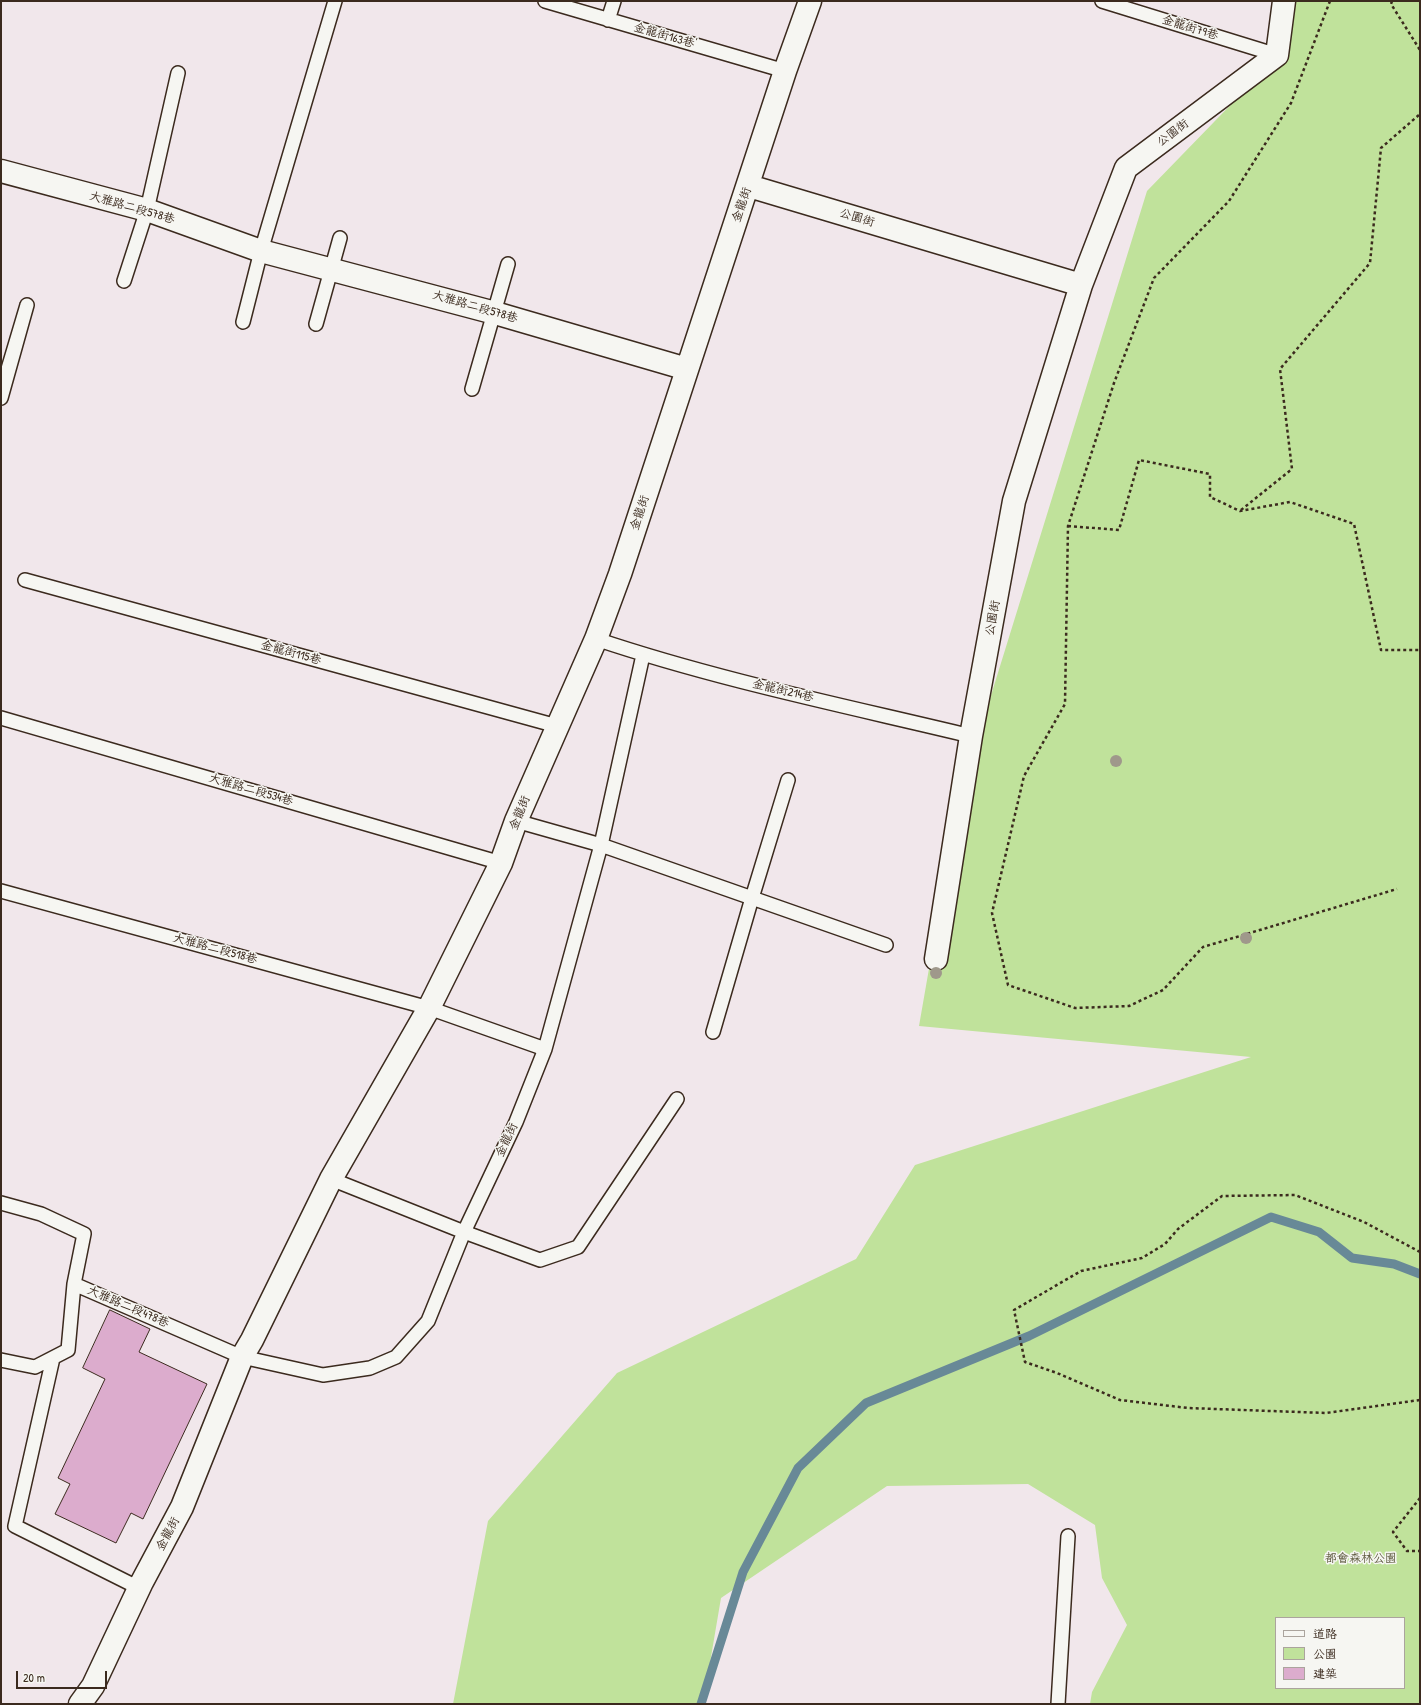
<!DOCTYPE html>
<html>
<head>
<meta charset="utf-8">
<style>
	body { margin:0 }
	#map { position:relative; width:1421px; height:1705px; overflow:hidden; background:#f1e7eb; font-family:"Patrick Hand","LXGW WenKai TC",sans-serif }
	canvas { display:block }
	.frame { position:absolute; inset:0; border:2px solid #3b2a1e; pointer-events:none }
	.legend { position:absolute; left:1275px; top:1617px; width:130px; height:72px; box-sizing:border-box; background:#f6f6f2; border:1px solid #aba49d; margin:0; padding:5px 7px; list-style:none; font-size:12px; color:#3b2a1e }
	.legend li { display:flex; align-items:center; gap:8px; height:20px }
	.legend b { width:20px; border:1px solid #aba49d }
	.scale { position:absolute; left:16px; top:1671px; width:91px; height:18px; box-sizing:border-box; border:2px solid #3b2a1e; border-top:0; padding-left:5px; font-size:12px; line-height:14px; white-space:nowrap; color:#3b2a1e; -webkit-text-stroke:3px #f6f6f2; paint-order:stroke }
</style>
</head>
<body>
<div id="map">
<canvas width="1421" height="1705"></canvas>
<div class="frame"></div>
<ul class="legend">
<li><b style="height:5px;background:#f6f6f2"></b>道路</li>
<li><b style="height:11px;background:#c0e29b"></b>公園</li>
<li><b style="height:11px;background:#dcaccd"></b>建築</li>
</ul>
<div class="scale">20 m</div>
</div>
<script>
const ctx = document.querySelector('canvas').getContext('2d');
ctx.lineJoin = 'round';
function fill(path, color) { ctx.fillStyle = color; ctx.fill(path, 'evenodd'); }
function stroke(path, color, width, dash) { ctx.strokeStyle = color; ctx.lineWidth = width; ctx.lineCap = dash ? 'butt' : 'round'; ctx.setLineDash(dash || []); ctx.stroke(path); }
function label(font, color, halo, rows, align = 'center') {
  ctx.font = font + ' "Patrick Hand","LXGW WenKai TC",sans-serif'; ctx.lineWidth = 3; ctx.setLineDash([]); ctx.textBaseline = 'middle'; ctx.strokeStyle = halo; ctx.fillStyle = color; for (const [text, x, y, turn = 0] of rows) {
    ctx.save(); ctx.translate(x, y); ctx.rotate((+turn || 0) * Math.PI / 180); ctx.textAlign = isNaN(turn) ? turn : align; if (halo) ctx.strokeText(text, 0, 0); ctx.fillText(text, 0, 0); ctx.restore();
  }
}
fill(new Path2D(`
	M1292,1H1420V1704H1090L1092,1692L1127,1625L1102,1578L1095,1525L1028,1484L887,1486L721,1598L703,1704H453L488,1521L617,1373L856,1259L915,1165L1251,1057L919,1026L958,802L1147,191L1280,54ZM1276,1618H1404V1688H1276Z`), '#c0e29b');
stroke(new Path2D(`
	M701,1704L743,1572L798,1468L866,1403L1029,1336L1271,1217L1319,1232L1352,1258L1394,1264L1420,1274`), '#688997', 9);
const building = new Path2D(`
	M110,1310L150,1329L139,1352L207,1384L143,1519L131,1513L116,1543L55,1514L70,1484L58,1478L105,1379L83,1368Z`);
fill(building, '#dcaccd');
stroke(building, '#3b2a1e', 1);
const service = new Path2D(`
	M545,1L785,71
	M1102,1L1277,55
	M608,20L614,1
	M124,281L147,210L178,73
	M243,322L261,251L335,1
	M316,324L340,238
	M1,378L5,379L27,305L1,398
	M472,389L508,264
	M25,580L557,726
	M596,639C718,680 846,706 971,736
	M1,718L501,863
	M516,821L601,845L886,945
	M1,891L429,1008L545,1049L516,1122L464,1232L428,1321L396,1357L370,1368L323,1375L242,1357L74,1284
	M713,1032L752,898L788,780
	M545,1049L601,845L643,655
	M331,1179L464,1232L540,1260L578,1247L677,1099
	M1,1203L41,1214L84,1234L74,1284L68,1350L35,1367L1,1360
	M53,1358L15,1526L139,1588
	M1058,1704L1068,1536`);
const minor = new Path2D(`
	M1,171L147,210L261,251L495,313L687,369
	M749,186L1081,285
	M936,959L971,736L1014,501L1081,285L1126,168L1277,55L1284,1
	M80,1704L93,1686L142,1582L182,1507L242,1357L252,1340L331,1179L429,1008L501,863L516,821L596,639L620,574L785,71L810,1`);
stroke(service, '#3b2a1e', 16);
stroke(minor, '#3b2a1e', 25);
stroke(new Path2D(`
	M1330,1L1291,103L1229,201L1154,278L1114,383L1068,526L1065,704L1024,776L992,913L1008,985L1075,1008L1129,1006L1163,990L1203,947L1397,889
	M1392,1L1391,4L1420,50
	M1241,510L1292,469L1280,369L1370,263L1381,148L1420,114
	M1068,526L1119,530L1139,460L1210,474V497L1240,511L1290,502L1354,524L1381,650H1420
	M1420,1252L1364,1222L1295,1195L1222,1196L1178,1229L1165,1244L1142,1258L1081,1271L1014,1310L1025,1362L1057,1373L1120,1400L1188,1408L1326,1413L1420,1400
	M1420,1498L1393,1532L1407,1551H1420`), '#3b2a1e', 2.5, [3, 3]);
stroke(service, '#f6f6f2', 13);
stroke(minor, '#f6f6f2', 22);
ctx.fillStyle = '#9f988b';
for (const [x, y] of [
	[1116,761],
	[1246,938],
	[936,973]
]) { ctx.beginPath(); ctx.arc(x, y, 6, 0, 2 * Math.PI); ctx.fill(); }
label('12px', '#3b2a1e', '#f6f6f2', [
	["金龍街79巷",1190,28,17],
	["金龍街163巷'",665,36,16],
	["公園街",1173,133,-37],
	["金龍街",742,205,-71],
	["大雅路二段578巷",132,208,16],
	["公園街",857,218,17],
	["大雅路二段578巷",475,307,16],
	["金龍街",640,513,-72],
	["公園街",993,618,-80],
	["金龍街115巷",291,653,15],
	["金龍街214巷",783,691,13],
	["大雅路二段534巷",251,790,16],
	["金龍街",520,813,-68],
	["大雅路二段518巷",215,949,15],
	["金龍街",507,1140,-65],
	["大雅路二段478巷",128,1307,23],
	["金龍街",168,1534,-62]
]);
label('12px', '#5c583d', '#f6f6f2', [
	["都會森林公園",1361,1559]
]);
</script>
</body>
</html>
